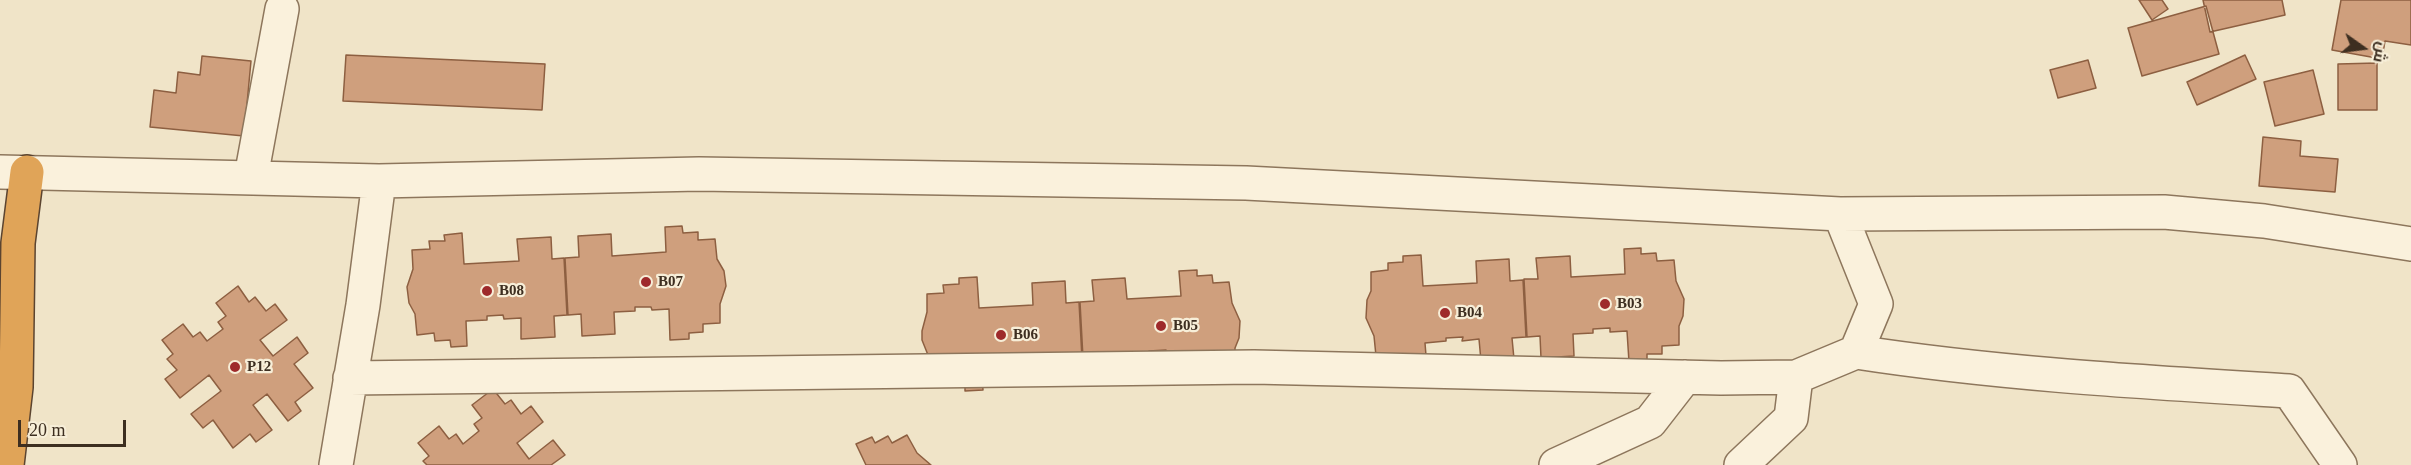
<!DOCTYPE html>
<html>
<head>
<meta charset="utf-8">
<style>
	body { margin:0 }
	#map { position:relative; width:2411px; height:465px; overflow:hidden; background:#f0e4c8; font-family:"Times New Roman",Cairo,serif }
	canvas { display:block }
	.north { position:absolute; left:2333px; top:18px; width:60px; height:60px; -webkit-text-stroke:4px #f7eed8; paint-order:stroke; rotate:104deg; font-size:16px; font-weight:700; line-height:24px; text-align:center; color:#3d2e20 }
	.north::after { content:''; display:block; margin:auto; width:21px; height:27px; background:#3d2e20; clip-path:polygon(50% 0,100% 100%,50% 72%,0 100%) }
	.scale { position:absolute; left:18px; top:420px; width:108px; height:27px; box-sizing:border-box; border:3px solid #3d2e20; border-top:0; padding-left:8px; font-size:18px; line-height:21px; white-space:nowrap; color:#3d2e20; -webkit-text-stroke:4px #f7eed8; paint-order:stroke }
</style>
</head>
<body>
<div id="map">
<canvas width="2411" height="465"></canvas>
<div class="north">ش</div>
<div class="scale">20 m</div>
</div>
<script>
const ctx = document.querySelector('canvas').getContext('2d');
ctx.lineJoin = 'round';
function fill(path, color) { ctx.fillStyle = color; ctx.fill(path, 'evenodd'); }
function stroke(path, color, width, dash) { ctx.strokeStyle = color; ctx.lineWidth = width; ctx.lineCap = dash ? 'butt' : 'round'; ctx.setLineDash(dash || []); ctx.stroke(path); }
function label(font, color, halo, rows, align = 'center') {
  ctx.font = font + ' "Times New Roman",serif'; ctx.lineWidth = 4.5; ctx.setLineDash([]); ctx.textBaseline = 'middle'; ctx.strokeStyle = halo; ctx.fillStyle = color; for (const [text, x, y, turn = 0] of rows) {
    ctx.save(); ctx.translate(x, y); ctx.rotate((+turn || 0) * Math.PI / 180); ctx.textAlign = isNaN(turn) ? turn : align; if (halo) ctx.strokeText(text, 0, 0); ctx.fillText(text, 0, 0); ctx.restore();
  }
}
const building = new Path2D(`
	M2139,0H2162L2168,9L2152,20Z
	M2203,0H2282L2285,15L2210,32Z
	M2341,0H2411V45L2385,41L2382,59L2332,50Z
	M2206,6L2219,54L2142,76L2128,28Z
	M346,55L545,64L542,110L343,101Z
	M2245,55L2256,79L2197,105L2187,82Z
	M202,56L251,61L244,136L150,127L154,90L176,93L178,72L200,75Z
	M2088,60L2096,88L2058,98L2050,70Z
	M2377,63V110H2338V64Z
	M2313,70L2324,114L2275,126L2264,82Z
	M2263,137L2301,141L2300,156L2338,159L2335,192L2259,186Z
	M682,226L683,233L698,232V240L715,239L717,259L724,271L726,286L720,304V323L703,324V332L689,333V339L670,340L669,309L652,310L651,307H635V311L614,312L615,334L582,336L581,314L568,315L565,258L579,257L578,236L611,234L612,256L666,252L665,227Z
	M462,233L464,264L519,261L517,239L551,237L552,259L564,258L567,315L554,316L555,337L521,339V318L504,319L503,315L487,316V320L466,321L467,346L451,347L450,340L435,341L434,333L417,335L415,314L409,303L407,287L413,269L412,250L430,249L429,241H445L444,235Z
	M1641,248V254L1656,253L1657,261L1674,260L1676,281L1684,299L1683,316L1679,326V345L1662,346V354H1647V360L1629,362L1627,331L1610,332V328L1593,329V333L1573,334L1574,356L1541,358L1540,336L1527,337L1524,279H1538L1536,258L1570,256L1571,277L1625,274L1624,249Z
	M1421,255L1423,286L1477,283L1476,261L1509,259L1510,281L1523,280L1526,337L1512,338L1514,359L1481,361L1479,339L1462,341L1463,337L1446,338V341L1425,343L1427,368L1376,356L1374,336L1366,318L1367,300L1371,291V272L1388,270V263L1403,262V256Z
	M1197,270V276L1212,275L1213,283L1229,282L1232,303L1240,321L1239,338L1235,348V367L1166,354V350L1149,351V355L1083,358L1080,302L1094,301L1092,280L1125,278L1127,299L1181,296L1179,271Z
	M977,277L979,308L1033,305L1032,283L1065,281L1066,303L1079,302L1082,359L981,365L983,390L965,391V384L928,355L922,340V331L927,312V294L944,293L943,285L959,284V278Z
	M238,286L249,302L255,297L266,311L275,304L287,320L260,340L273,356L297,337L308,353L294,364L313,388L295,402L301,411L288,421L267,394L253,405L272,430L256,442L250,434L233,448L213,420L203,428L191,414L221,391L209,375L180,398L165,379L177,370L167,359L173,354L162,340L183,324L193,337L200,332L207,341L223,329L218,322L226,316L216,303Z
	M493,389L505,404L511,400L521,414L531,406L543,422L517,443L529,459L553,440L565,455L551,465H427L423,461L429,456L418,443L439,426L449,439L456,434L463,444L479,431L474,424L482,418L472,405Z
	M907,435L917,453L931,465H866L856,444L872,437L875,443L888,436L892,443Z`);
fill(building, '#cf9f7d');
stroke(building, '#8d5f41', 1.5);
const minor = new Path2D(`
	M0,172L379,181L699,174L1246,183L1840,214L2164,212L2264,221L2411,244
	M251,177L282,9
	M1856,352C1999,374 2144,382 2289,391L2340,465
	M350,378L1254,367L1721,378L1796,377L1856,352L1876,304L1840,214
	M336,465L363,305L379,181
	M1556,465L1650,422L1685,377
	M1741,465L1791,418L1796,377`);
const highway = new Path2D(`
	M7,465L16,387L18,243L27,172`);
stroke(minor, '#8d765c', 36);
stroke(highway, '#5b4430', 36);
stroke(minor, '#faf1dc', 33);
stroke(highway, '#e0a458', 33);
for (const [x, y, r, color] of [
	[646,282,6,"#9e2a2b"],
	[487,291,6,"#9e2a2b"],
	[1605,304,6,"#9e2a2b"],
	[1445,313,6,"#9e2a2b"],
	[1161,326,6,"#9e2a2b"],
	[1001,335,6,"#9e2a2b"],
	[235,367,6,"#9e2a2b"]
]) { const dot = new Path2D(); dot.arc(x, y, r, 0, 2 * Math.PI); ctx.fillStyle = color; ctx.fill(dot); stroke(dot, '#f7eed8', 2); }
label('bold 15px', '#3d2e20', '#f7eed8', [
	["B07",658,282],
	["B08",499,291],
	["B03",1617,304],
	["B04",1457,313],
	["B05",1173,326],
	["B06",1013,335],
	["P12",247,367]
], 'left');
</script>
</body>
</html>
